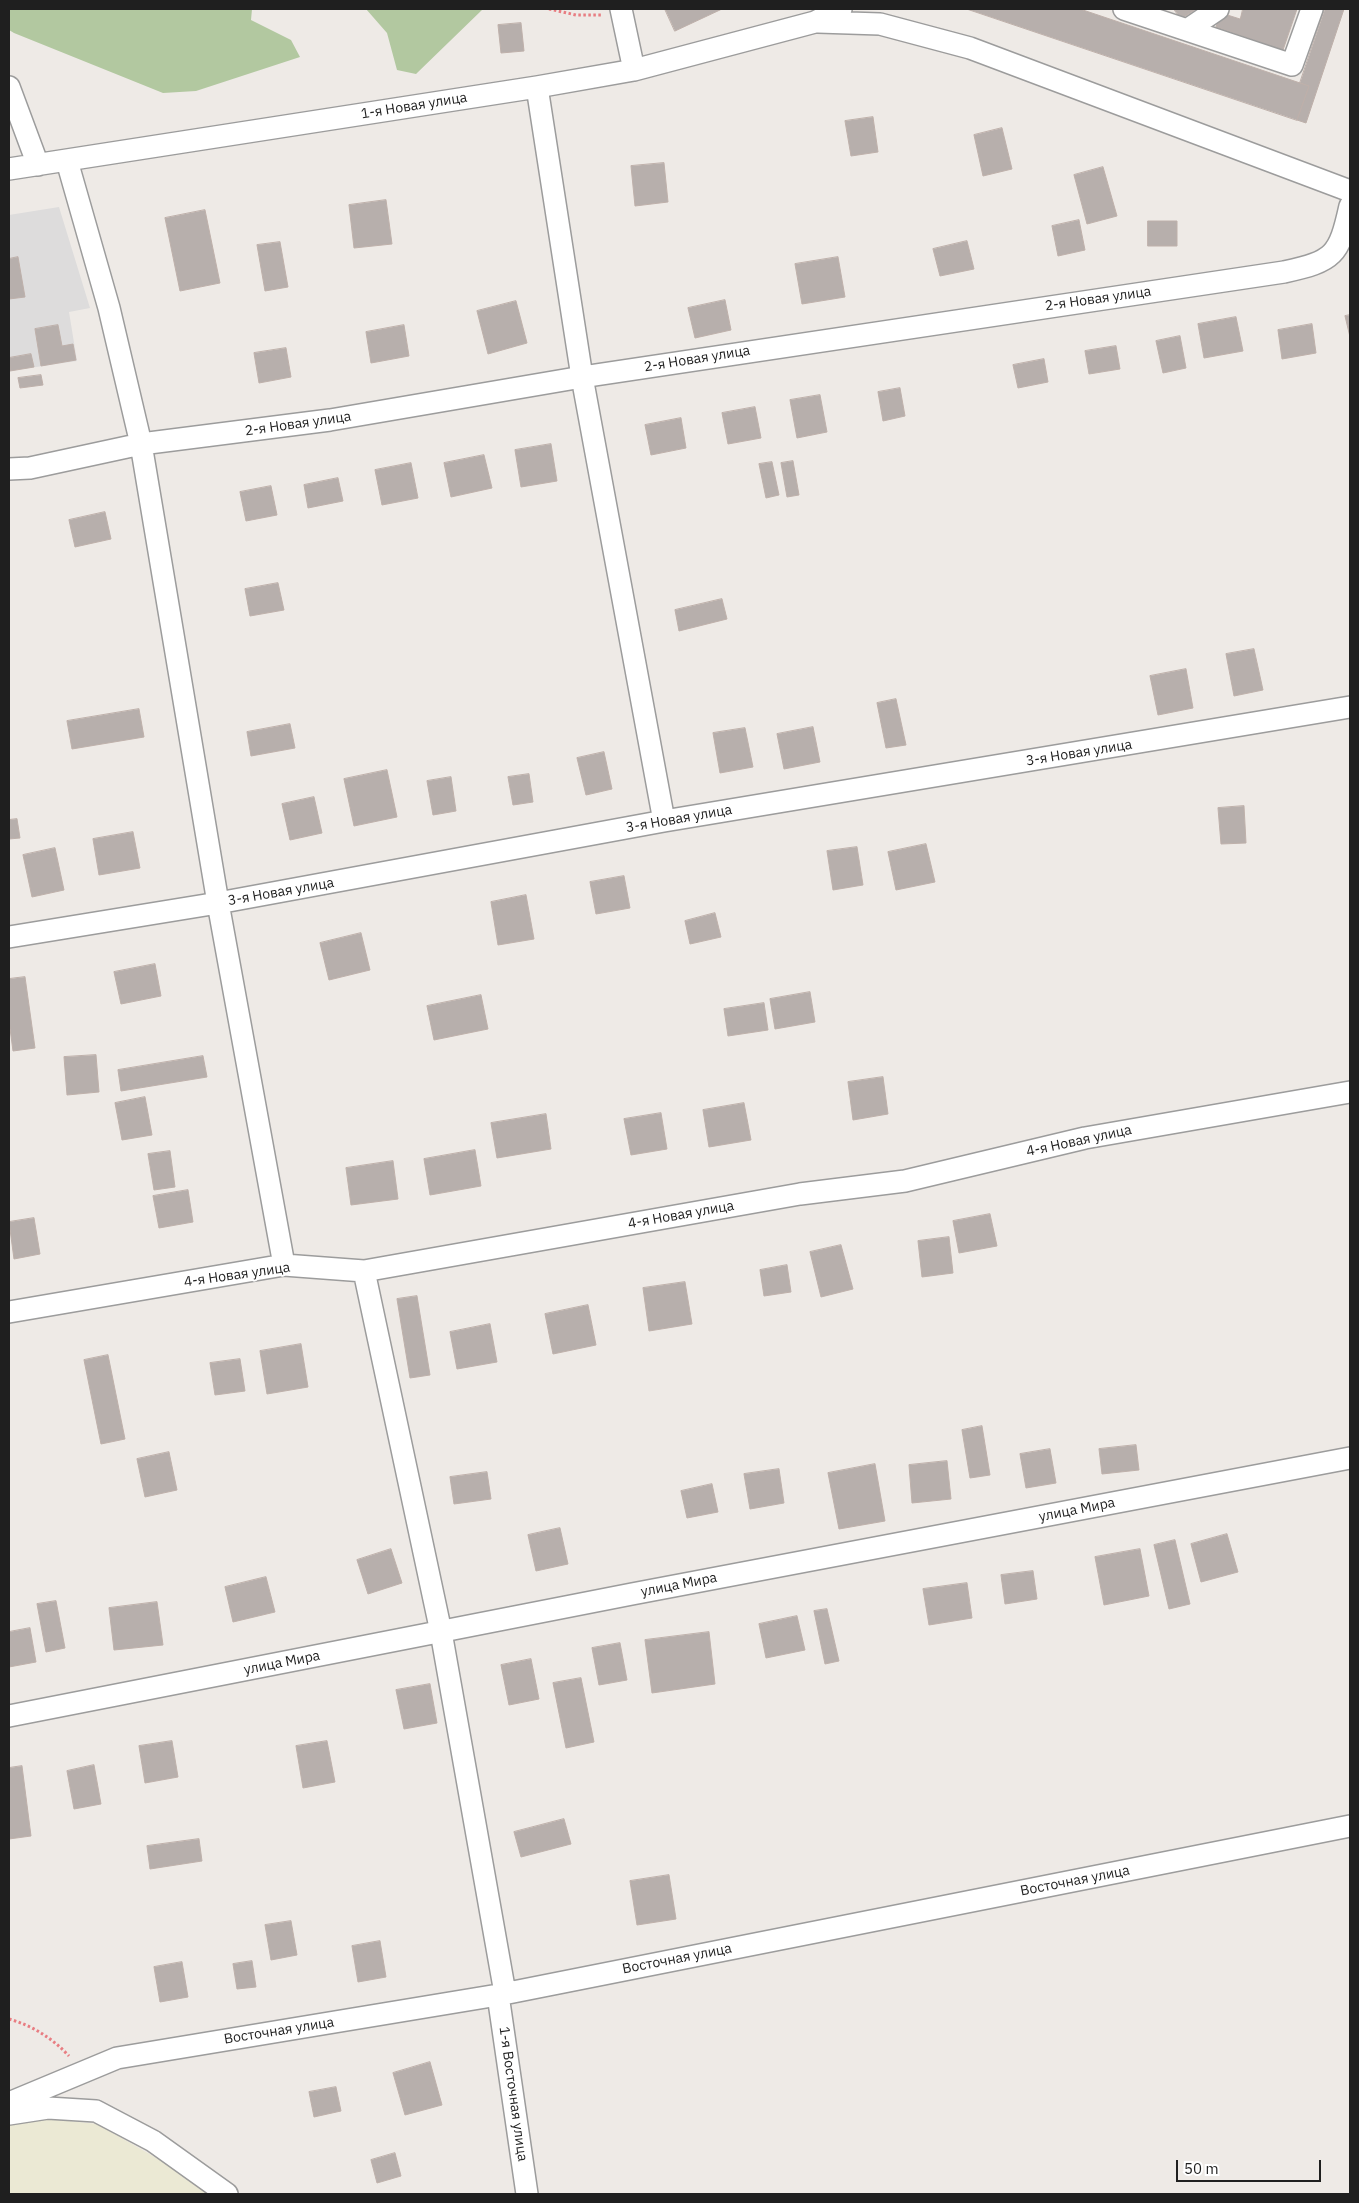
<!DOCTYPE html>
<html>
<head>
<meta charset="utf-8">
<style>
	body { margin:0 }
	#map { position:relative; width:1359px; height:2203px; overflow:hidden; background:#eeeae6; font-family:"IBM Plex Sans",sans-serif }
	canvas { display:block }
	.frame { position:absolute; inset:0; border:10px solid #1f1f1f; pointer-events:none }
	.scale { position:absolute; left:1176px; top:2160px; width:145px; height:22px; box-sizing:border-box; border:2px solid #1f1f1f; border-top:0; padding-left:6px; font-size:15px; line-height:18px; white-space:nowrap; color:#1f1f1f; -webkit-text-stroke:4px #fff; paint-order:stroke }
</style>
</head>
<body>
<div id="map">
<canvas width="1359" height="2203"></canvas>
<div class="frame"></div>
<div class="scale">50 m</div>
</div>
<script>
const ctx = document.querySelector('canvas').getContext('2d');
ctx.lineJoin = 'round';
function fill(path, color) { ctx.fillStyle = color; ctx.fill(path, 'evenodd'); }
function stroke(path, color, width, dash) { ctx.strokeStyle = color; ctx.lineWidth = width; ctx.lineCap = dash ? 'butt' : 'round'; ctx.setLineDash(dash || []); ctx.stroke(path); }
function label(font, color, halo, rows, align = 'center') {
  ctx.font = font + ' "IBM Plex Sans",sans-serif'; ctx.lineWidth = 4; ctx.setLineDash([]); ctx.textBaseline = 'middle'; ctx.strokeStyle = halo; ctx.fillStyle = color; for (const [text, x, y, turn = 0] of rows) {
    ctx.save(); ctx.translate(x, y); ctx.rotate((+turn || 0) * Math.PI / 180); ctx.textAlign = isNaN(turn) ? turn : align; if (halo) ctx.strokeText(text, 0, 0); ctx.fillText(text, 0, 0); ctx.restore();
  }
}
fill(new Path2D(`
	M59,207L90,308L69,312L77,361L9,371V215Z`), '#dddcdc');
fill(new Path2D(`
	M41,2118L97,2124L179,2171L211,2194H9V2123Z`), '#ebe9d4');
fill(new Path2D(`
	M9,9H252L251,20L291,40L300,57L196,91L163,93L14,33L9,30Z
	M366,9H483L416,74L397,70L387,33Z`), '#b2c8a0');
const building = new Path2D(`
	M665,9H722L675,31Z
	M967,9H1080L1309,86L1297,120Z
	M1174,9H1196L1181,19Z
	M1243,9H1297L1283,50L1216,27L1221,13L1240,19Z
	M1325,9H1344L1306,123L1297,120L1309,86L1300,83Z
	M521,23L524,51L501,53L498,25Z
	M873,117L878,152L851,156L845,121Z
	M1002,128L1012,169L983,176L974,135Z
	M664,163L668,202L635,206L631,166Z
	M1103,167L1117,216L1087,224L1074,175Z
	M386,200L392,244L354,248L349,205Z
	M205,210L220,283L180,291L165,218Z
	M1079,220L1085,250L1058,256L1052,226Z
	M1148,221H1177V246H1148Z
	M967,241L974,269L940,276L933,249Z
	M280,242L288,287L265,291L257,245Z
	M18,257L25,297L9,299V259Z
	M838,257L845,297L802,304L795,264Z
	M725,300L731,330L695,338L688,308Z
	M516,301L527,343L488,354L477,311Z
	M1350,315V337L1345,316Z
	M1236,317L1243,351L1204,358L1198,324Z
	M1312,324L1316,353L1282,359L1278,330Z
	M58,325L62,346L73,344L76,360L41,366L35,329Z
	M404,325L409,356L371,363L366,332Z
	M1180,336L1186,368L1163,373L1156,341Z
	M1116,346L1120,369L1089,374L1085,351Z
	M286,348L291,377L259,383L254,353Z
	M31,354L34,367L10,371L9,358Z
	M1044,359L1048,382L1018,388L1013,365Z
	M41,375L43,385L20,388L18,378Z
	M900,388L905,416L883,421L878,392Z
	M820,395L827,432L797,438L790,400Z
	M755,407L761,438L728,444L722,413Z
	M681,418L686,448L651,455L645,425Z
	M551,444L557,481L521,487L515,450Z
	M484,455L492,488L451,497L444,463Z
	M793,461L799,495L787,497L781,463Z
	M772,462L779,495L766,498L759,464Z
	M411,463L418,498L382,505L375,470Z
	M338,478L343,501L308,508L304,485Z
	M271,486L277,515L246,521L240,492Z
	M105,512L111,539L75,547L69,520Z
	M278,583L284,610L250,616L245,589Z
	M722,599L727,619L679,631L675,610Z
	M1254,649L1263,690L1234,696L1226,654Z
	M1186,669L1193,708L1158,715L1150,676Z
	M896,699L906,745L886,748L877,703Z
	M139,709L144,737L72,749L67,721Z
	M290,724L295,748L251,756L247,732Z
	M813,727L820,762L784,769L777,734Z
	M745,728L753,767L720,773L713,733Z
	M604,752L612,789L586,795L577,758Z
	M387,770L397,817L354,826L344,779Z
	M529,774L533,802L513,805L508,777Z
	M451,777L456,811L433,815L427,781Z
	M314,797L322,833L290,840L282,804Z
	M1244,806L1246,843L1221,844L1218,808Z
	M17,819L20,838L9,839V820Z
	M133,832L140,868L99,875L93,839Z
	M926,844L935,882L896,890L888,852Z
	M857,847L863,885L833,890L827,851Z
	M55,848L64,890L32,897L23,855Z
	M624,876L630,908L596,914L590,882Z
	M526,895L534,939L498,945L491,902Z
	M715,913L721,937L690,944L685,921Z
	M361,933L370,970L329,980L320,943Z
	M155,964L161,996L121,1004L114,972Z
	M25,977L35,1048L13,1051L9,1021V979Z
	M810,992L815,1022L775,1029L770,999Z
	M481,995L488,1029L434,1040L427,1006Z
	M764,1003L768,1030L728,1036L724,1009Z
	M96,1055L99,1092L67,1095L64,1057Z
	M203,1056L207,1077L121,1091L118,1070Z
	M883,1077L888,1114L853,1120L848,1082Z
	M145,1097L152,1135L122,1140L115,1103Z
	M744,1103L751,1140L709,1147L703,1110Z
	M661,1113L667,1149L631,1155L624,1119Z
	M546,1114L551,1149L497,1158L491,1123Z
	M475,1150L481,1186L430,1195L424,1159Z
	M170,1151L175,1187L154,1190L148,1154Z
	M393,1161L398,1199L351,1205L346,1168Z
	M188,1190L193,1222L159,1228L153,1196Z
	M990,1214L997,1246L959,1253L953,1221Z
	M34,1218L40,1254L14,1259L9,1222Z
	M949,1237L953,1273L922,1277L918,1241Z
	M841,1245L853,1289L821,1297L810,1252Z
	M787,1265L791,1292L764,1296L760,1270Z
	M685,1282L692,1324L649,1331L643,1288Z
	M417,1296L430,1375L410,1378L397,1299Z
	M588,1305L596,1345L553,1354L545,1314Z
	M490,1324L497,1362L457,1369L450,1332Z
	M301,1344L308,1387L267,1394L260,1351Z
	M108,1355L125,1439L101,1444L84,1360Z
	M240,1359L245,1391L215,1395L210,1363Z
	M982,1426L990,1475L970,1478L962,1430Z
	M1136,1445L1139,1470L1102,1474L1099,1449Z
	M1050,1449L1056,1483L1026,1488L1020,1454Z
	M169,1452L177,1490L145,1497L137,1459Z
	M947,1461L951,1499L912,1503L909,1465Z
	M875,1464L885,1521L839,1529L828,1473Z
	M779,1469L784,1503L750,1509L744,1474Z
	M487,1472L491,1499L454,1504L450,1477Z
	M712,1484L718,1512L687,1518L681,1491Z
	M560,1528L568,1564L536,1571L528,1535Z
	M1227,1534L1238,1572L1201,1582L1191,1544Z
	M1175,1540L1190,1604L1169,1609L1154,1545Z
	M391,1549L402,1583L368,1594L357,1560Z
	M1140,1549L1149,1596L1104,1605L1095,1557Z
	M1033,1571L1037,1599L1005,1604L1001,1575Z
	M266,1577L275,1612L233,1622L225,1587Z
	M967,1583L972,1618L929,1625L923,1589Z
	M56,1601L65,1648L46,1652L37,1604Z
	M157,1602L163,1645L114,1650L109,1608Z
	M827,1609L839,1661L825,1664L814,1611Z
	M797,1616L805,1650L766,1658L759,1624Z
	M30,1628L36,1662L9,1667V1632Z
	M709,1632L715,1684L652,1693L645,1640Z
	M620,1643L627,1680L599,1685L592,1648Z
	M531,1659L539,1699L509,1705L501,1665Z
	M581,1678L594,1742L566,1748L553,1683Z
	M430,1684L437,1723L404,1729L396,1690Z
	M172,1741L178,1777L145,1783L139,1746Z
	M327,1741L335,1782L303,1788L296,1746Z
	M94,1765L101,1804L74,1809L67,1771Z
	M22,1766L31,1836L9,1839V1768Z
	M564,1819L571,1844L521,1857L514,1832Z
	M199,1839L202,1861L150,1869L147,1846Z
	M669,1875L676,1919L637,1925L630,1881Z
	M291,1921L297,1955L271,1960L265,1925Z
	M380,1941L386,1977L358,1982L352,1946Z
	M252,1961L256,1987L237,1989L233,1964Z
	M182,1962L188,1997L160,2002L154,1967Z
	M430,2062L442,2105L405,2115L393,2073Z
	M336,2087L341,2111L314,2117L309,2092Z
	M395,2153L401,2176L377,2183L371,2160Z`);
fill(building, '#b7afac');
stroke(building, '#beb0aa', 1);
const minor = new Path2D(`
	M621,9L634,70
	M1124,9L1292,65L1312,9
	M818,22L880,24L970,48L1350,191
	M1187,30L1218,9
	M9,87L38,165
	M537,87L582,377L664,821
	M67,161L109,308L141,444L218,903L284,1265
	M9,169L537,87L634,70L815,22L841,9
	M9,469L30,468L141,444L330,420L582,377L1284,272C1334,261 1339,256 1350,206
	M9,937L218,903L664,821L1350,707
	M364,1271L441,1632L505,1993
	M9,1312L284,1265L364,1271L800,1194L905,1181L1085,1138L1350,1092
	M9,1716L632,1594L1350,1458
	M498,1995L527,2194
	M9,2103L117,2058L498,1995L1350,1826
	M9,2114L48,2108L96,2111L153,2141L227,2194`);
stroke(minor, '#9c9c9c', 24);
stroke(new Path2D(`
	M549,9L576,15H603
	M9,2019C33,2026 52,2038 69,2056`), '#e87d82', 3, [2.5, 2.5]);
stroke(minor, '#fff', 21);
label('14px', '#1f1f1f', '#fff', [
	["1-я Новая улица",414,106,-9],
	["2-я Новая улица",1098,299,-8],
	["2-я Новая улица",697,359,-9],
	["2-я Новая улица",298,424,-8],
	["3-я Новая улица",1079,753,-9],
	["3-я Новая улица",679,819,-10],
	["3-я Новая улица",281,892,-10],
	["4-я Новая улица",1079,1141,-12],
	["4-я Новая улица",681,1215,-10],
	["4-я Новая улица",237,1275,-8],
	["улица Мира",1077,1510,-11],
	["улица Мира",679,1585,-11],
	["улица Мира",282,1663,-11],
	["Восточная улица",1075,1881,-11],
	["Восточная улица",677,1959,-11],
	["Восточная улица",279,2031,-9],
	["1-я Восточная улица",513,2094,82]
]);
</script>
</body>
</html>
